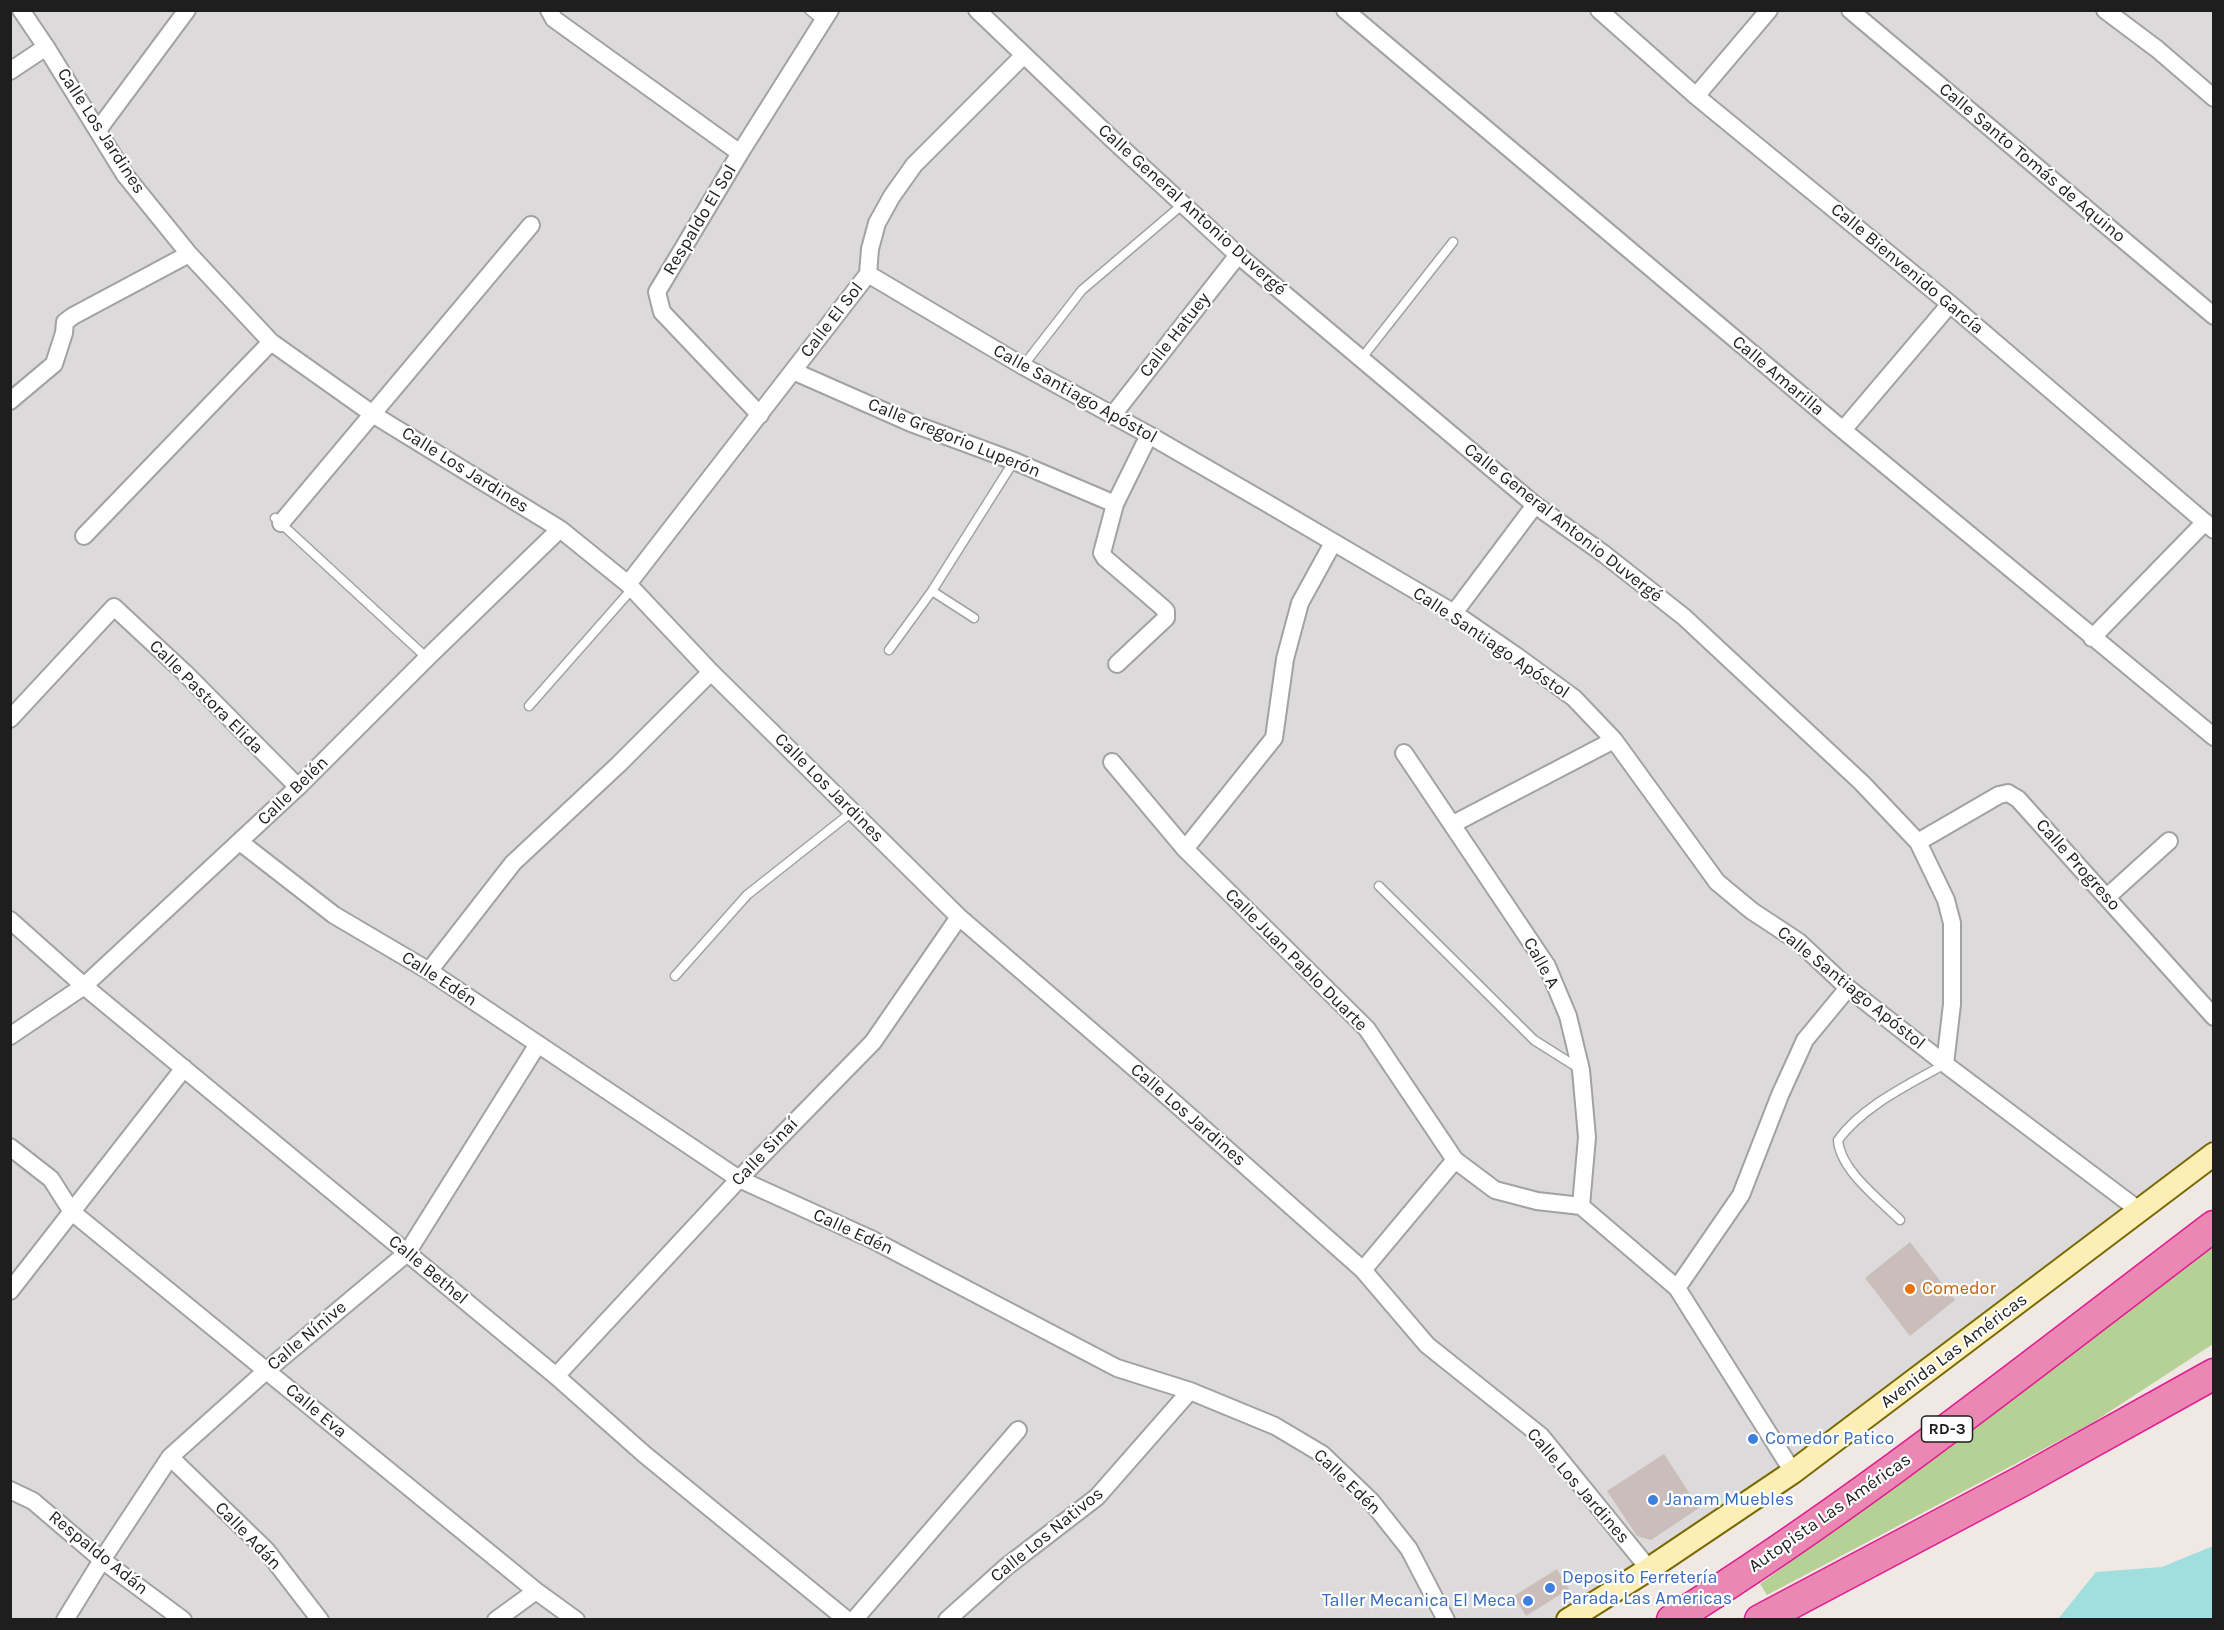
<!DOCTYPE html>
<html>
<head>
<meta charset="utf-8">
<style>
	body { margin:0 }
	#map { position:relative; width:2224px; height:1630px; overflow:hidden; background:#efe8e3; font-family:Karla,sans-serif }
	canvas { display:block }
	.frame { position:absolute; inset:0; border:12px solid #1e1e1e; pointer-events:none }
</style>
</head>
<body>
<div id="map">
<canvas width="2224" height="1630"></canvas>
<div class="frame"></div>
</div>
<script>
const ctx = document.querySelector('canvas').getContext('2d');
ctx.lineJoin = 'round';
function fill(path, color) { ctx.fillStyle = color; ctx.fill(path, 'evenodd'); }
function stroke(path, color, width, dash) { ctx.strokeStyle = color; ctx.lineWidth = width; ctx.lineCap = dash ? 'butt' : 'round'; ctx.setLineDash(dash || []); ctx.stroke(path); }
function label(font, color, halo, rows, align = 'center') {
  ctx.font = font + ' Karla,sans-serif'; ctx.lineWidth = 4.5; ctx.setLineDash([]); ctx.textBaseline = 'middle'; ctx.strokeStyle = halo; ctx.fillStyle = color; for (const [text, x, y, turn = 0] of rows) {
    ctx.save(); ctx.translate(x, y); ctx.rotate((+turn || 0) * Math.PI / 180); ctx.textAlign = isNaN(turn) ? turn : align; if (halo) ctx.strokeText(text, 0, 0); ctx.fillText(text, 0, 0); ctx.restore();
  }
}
fill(new Path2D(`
	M11,11H2213V1140L1586,1619L11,1620Z`), '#dcdadb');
fill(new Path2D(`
	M2213,1246V1344L2089,1425L1767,1595L1760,1584L2055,1368Z`), '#b6d196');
fill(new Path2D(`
	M2213,1546V1619H2058L2096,1572L2162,1567Z`), '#a1dfde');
fill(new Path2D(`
	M1910,1242L1955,1300L1910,1336L1865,1278Z
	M1664,1454L1699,1508L1651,1540L1637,1536L1607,1491Z
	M1557,1569L1569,1589L1526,1616L1514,1596Z`), '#cbbdb9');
const lane = new Path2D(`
	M809,10L823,21
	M1361,359L1453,242
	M1023,366L1082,290L1182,205
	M275,518L427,658
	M932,591L974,618
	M889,650L932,591L1014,461
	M529,706L632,589
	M1379,886L1534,1040L1580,1069
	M675,976L747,895L852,812
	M1900,1220C1879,1199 1840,1170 1838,1140C1863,1106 1908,1085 1945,1064`);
const street = new Path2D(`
	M21,10L46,47L125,175L189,254L271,342L374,415L560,529L628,584L711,672L959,917L1168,1097L1363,1270L1427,1345L1541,1436L1649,1569
	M549,10L554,19L740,153
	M977,10L1112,139L1238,255L1535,505L1604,554L1684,617L1862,783L1918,842L1946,900L1952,923V1004L1945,1064
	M1345,10L1843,430L2214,737
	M1599,10L1696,96L1950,304L2214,530
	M1850,10L2214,316
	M2105,10L2157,49L2214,98
	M10,71L46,47
	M1696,96L1769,10
	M98,130L187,10
	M868,274L1023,366L1149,435L1265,502L1454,613L1515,655L1574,698L1614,740L1717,882L1752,911L1799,942L1848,988L1945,1064L2140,1211
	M793,371L911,423L1014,461L1115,504
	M10,401L54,364L64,333L65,322L73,316L189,254
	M760,415L662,312L657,292L740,153L830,10
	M1112,416L1238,255
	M1843,430L1950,304
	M281,523L531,225
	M84,536L271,342
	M628,584L868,274L870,249L877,223L892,196L914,165L1024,55
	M1454,613L1535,505
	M2092,638L2205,522
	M1117,664L1166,618V611L1162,607L1105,558L1102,553L1115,504L1149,435
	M10,719L114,607L185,673L298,787
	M1404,753L1547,966L1568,1016L1581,1070L1587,1137L1581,1206
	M1112,762L1185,849L1367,1029L1455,1160L1495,1190L1537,1201L1581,1206L1677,1288L1793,1472
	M1453,824L1614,740
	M240,842L334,915L429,971L739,1179L871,1239L1117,1368L1190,1391L1275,1426L1322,1454L1371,1501L1409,1549L1446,1620
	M1918,842L1999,795L2008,793L2018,799L2214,1017
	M1185,849L1274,738L1285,659L1300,603L1333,543
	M2107,897L2169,841
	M10,920L84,986L556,1376L644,1454L847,1620
	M429,971L513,863L619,764L711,672
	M10,1036L84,986L298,787L427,658L560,529
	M10,1147L51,1179L72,1212L536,1591L576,1620
	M1363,1270L1455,1160
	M1677,1288L1741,1195L1780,1095L1805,1040L1848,988
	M10,1291L184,1068
	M556,1376L739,1179L873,1042L959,917
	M170,1457L267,1551L320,1620
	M10,1490L33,1501L102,1560L183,1620
	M65,1620L102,1560L170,1457L267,1370L407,1253L538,1044
	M496,1620L536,1591
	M854,1620L1018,1430
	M947,1620L1006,1567L1097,1497L1190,1391`);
const secondary = new Path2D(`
	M1568,1620L1649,1569L1793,1472L2214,1154`);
const highway = new Path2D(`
	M1672,1620C1862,1501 2036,1361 2214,1226
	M1760,1620L2022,1481L2214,1374`);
stroke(lane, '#a2a2a2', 11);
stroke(street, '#a2a2a2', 20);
stroke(secondary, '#796800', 26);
stroke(highway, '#e11c91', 33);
stroke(lane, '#fff', 8);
stroke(street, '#fff', 16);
stroke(secondary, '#fceeb4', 22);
stroke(highway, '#ea87b2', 30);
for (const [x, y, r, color] of [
	[1910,1289,6,"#e8710a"],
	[1753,1439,6,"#3f7fe0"],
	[1653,1500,6,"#3f7fe0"],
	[1550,1588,6,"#3f7fe0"],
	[1528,1601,6,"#3f7fe0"]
]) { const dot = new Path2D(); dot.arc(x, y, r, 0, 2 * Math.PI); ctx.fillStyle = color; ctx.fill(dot); stroke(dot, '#fff', 2); }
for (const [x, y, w] of [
	[1947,1429,51]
]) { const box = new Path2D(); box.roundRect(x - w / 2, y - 13, w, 26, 4.5); ctx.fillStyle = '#fff'; ctx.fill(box); stroke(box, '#1e1e1e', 1.5); }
label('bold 16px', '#1e1e1e', null, [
	["RD-3",1947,1429]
]);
label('18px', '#1e1e1e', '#fff', [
	["Calle Los Jardines",101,131,57],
	["Calle Santo Tomás de Aquino",2032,163,40],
	["Calle General Antonio Duvergé",1192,210,42],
	["Respaldo El Sol",700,220,-59],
	["Calle Bienvenido García",1907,269,40],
	["Calle El Sol",832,320,-52],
	["Calle Hatuey",1175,335,-52],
	["Calle Amarilla",1778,376,40],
	["Calle Santiago Apóstol",1075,394,29],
	["Calle Gregorio Luperón",954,438,22],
	["Calle Los Jardines",465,470,32],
	["Calle General Antonio Duvergé",1563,523,38],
	["Calle Santiago Apóstol",1491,643,34],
	["Calle Pastora Elida",206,697,45],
	["Calle Los Jardines",829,788,45],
	["Calle Belén",293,791,-44],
	["Calle Progreso",2078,865,48],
	["Calle Juan Pablo Duarte",1296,960,45],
	["Calle A",1541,963,61],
	["Calle Edén",439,979,33],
	["Calle Santiago Apóstol",1851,988,39],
	["Calle Los Jardines",1188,1115,41],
	["Calle Sinaí",765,1152,-46],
	["Calle Edén",853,1232,25],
	["Calle Bethel",428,1270,40],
	["Calle Nínive",307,1336,-40],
	["Avenida Las Américas",1954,1351,-37],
	["Calle Eva",316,1411,40],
	["Calle Edén",1347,1482,44],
	["Calle Los Jardines",1578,1486,49],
	["Autopista Las Américas",1830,1513,-35],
	["Calle Los Nativos",1047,1535,-39],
	["Calle Adán",248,1536,46],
	["Respaldo Adán",98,1553,39]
]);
label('18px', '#c56008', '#fff', [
	["Comedor",1922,1289]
], 'left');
label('18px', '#366cbe', '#fff', [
	["Comedor Patico",1765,1439],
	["Janam Muebles",1665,1500],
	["Deposito Ferretería",1562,1578],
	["Parada Las Americas",1562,1599],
	["Taller Mecanica El Meca",1516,1601,"right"]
], 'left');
</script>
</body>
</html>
